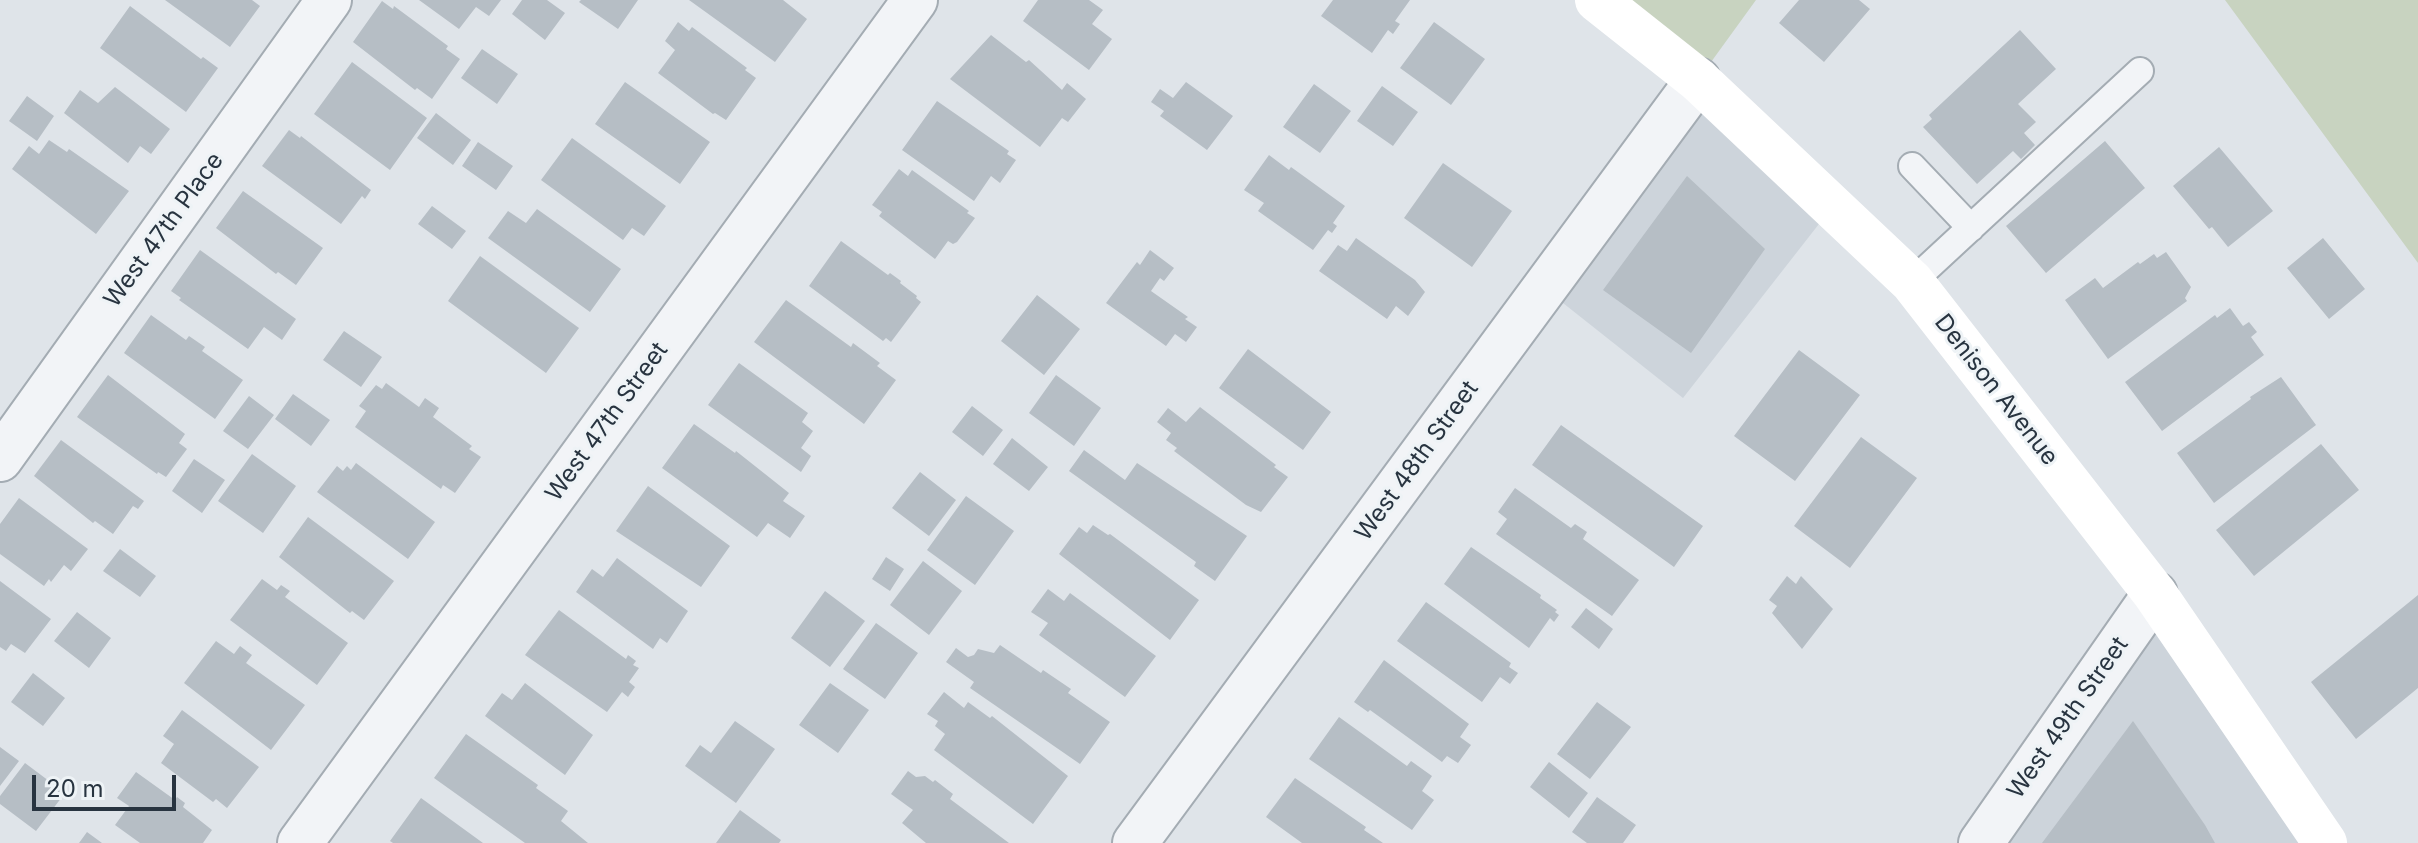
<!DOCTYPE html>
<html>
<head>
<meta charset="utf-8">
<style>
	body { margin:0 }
	#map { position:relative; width:2418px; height:843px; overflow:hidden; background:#dfe4e9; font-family:Inter,sans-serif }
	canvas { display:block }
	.scale { position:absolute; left:32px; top:775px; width:144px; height:36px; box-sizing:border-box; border:4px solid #283440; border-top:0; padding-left:10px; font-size:24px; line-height:28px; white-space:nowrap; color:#283440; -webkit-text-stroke:6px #eef3f6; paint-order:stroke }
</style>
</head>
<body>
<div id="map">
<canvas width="2418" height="843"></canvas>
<div class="scale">20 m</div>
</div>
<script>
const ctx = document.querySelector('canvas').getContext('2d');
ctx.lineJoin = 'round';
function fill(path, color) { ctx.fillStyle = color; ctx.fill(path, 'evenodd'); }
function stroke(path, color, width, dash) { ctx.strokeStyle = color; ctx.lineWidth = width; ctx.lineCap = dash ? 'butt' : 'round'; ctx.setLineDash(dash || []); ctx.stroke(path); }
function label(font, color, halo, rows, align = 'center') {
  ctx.font = font + ' Inter,sans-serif'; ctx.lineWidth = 6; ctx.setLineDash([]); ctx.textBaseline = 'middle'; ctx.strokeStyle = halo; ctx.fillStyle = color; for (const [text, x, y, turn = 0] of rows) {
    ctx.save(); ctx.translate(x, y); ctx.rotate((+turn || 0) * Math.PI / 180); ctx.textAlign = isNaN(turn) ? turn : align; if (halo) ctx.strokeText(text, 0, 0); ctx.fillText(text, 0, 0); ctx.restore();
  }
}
fill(new Path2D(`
	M1698,80L1833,206L1683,398L1544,288Z
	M2155,594L2325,843H1981Z`), '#cdd4db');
fill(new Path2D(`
	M1597,0H1756L1698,80Z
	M2225,0H2418V263Z`), '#c8d3c0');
fill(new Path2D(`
	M165,0H252L260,6L230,47Z
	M419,0H501L489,16L476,7L459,29Z
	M522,0H547L565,13L545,40L512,14Z
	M581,0H638L618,29L579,2Z
	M689,0H783L807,19L775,62Z
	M1038,0H1089L1103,10L1092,24L1112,39L1089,70L1023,21Z
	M1333,0H1410L1395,21L1400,24L1393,34L1388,30L1372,53L1321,16Z
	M1799,0H1859L1870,9L1824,62L1779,23Z
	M382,1L393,9L394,6L448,46L446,49L460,59L432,99L417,88L415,90L353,42Z
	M130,6L201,59L203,57L218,68L186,112L100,48Z
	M678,22L689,31L692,27L747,68L745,70L756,78L726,120L715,113L713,114L658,73L675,50L665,41Z
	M1434,22L1485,59L1451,105L1400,68Z
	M2020,30L2056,69L2018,104L2036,122L2024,133L2035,145L2021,159L2013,151L1977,184L1923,127L1932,119L1929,115Z
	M991,35L1026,62L1029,60L1062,90L1067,83L1086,99L1068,122L1062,118L1040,147L950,79Z
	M482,49L518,74L497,104L461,78Z
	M352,62L427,118L390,170L314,114Z
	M625,82L710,142L680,184L595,124Z
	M1186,82L1233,116L1207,150L1160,116L1164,111L1151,102L1160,89L1173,98Z
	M1314,84L1351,111L1320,153L1283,127Z
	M1382,86L1418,112L1393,146L1357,121Z
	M115,87L170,129L151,154L140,146L128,163L64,113L80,90L98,103Z
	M27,96L54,116L37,141L9,121Z
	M937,101L1009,151L1007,154L1016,160L1000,183L991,176L974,201L902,150Z
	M436,113L471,140L453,165L417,138Z
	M289,130L300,138L301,136L371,190L365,199L362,196L341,224L262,166Z
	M572,138L666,206L644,236L632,228L623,240L541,180Z
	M49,140L67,152L69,149L129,191L96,234L12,169L29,146L39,154Z
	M2105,141L2145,188L2046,273L2006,226Z
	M478,142L513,166L496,190L462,166Z
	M2219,147L2273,211L2228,247L2212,227L2209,229L2173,186Z
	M1269,155L1289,170L1291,167L1345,206L1333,223L1337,226L1332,233L1328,230L1313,250L1258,211L1264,203L1244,190Z
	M1443,163L1512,211L1472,267L1404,218Z
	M899,169L908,176L912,170L969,211L967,213L975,218L957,242L953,244L948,241L935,259L879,216L882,212L872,205Z
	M1687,176L1765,249L1691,353L1603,290Z
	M243,191L323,248L296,285L278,272L276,274L216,228Z
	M432,206L466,231L452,249L418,224Z
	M537,209L621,269L590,312L488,238L508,211L526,223Z
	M1356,238L1415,280L1425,292L1408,316L1396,306L1387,319L1319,271L1338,245L1347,251Z
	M2323,238L2365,289L2329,319L2287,268Z
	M841,241L888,275L890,273L901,281L900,283L917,296L916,298L921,302L891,342L886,338L883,341L809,286Z
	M200,250L296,319L282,340L264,327L248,349L179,300L181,298L171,291Z
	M1150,250L1174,268L1164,281L1160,278L1151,291L1188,317L1185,319L1197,327L1186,342L1175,334L1166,346L1106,303L1137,262L1140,265Z
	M2166,252L2191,287L2185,298L2187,301L2108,359L2065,300L2095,278L2103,288L2138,262L2140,264L2154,254L2157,258Z
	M480,256L579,328L546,373L448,301Z
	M1037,295L1080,329L1044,375L1001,341Z
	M786,300L851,347L853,343L880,363L877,366L896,380L864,424L754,342Z
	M2230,308L2243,326L2249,322L2257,332L2251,337L2264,355L2162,431L2125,382L2215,315L2217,318Z
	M151,315L186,340L189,336L205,347L202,351L243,380L215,419L124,353Z
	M344,331L382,357L361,387L323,360Z
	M1248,349L1331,412L1303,450L1219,388Z
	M1799,350L1860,395L1795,481L1734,436Z
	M739,363L808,413L802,422L813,431L801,448L811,456L801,472L708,405Z
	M108,375L185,434L179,443L187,449L166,477L158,472L157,474L77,417Z
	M1056,375L1101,408L1074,446L1029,413Z
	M2281,377L2316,425L2214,503L2177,453L2251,399L2250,397Z
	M386,383L419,407L425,398L439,408L433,417L472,446L469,449L481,457L455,493L443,485L441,489L355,427L366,411L359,406L376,385L382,389Z
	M293,394L330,420L311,446L275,419Z
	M249,396L274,415L248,449L223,431Z
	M972,406L1003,430L983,456L952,432Z
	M1200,407L1276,465L1274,467L1288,477L1261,512L1246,505L1174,451L1177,448L1166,440L1171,433L1157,422L1168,408L1186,422Z
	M694,424L735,453L736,451L789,493L783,501L805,516L790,538L768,523L757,537L662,468Z
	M1561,425L1703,526L1674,567L1532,465Z
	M1861,437L1917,478L1850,568L1794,526Z
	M1012,438L1048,467L1029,491L993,464Z
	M61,440L144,501L138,509L133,506L113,534L95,521L93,523L34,476Z
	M2321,444L2359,490L2254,576L2216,530Z
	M1084,450L1125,480L1137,463L1247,536L1215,581L1194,566L1196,562L1069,471Z
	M252,454L296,486L263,533L218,501Z
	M194,459L225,480L202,513L172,491Z
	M356,463L435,522L408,559L317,492L337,466L343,471L347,466L351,470Z
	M920,472L956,500L929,536L892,508Z
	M648,486L730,546L701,587L616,531Z
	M1515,488L1571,528L1575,524L1587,532L1583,539L1639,580L1612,616L1496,534L1507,519L1498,512Z
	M966,496L1014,531L975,585L927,550Z
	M19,498L88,549L71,571L64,565L51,582L49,579L44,586L0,554V524Z
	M308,517L394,581L364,620L352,611L350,613L279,557Z
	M1093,525L1108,535L1110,534L1199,600L1170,640L1059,554L1079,527L1087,533Z
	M1471,547L1541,595L1540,598L1557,610L1555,612L1559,615L1554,622L1550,618L1529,648L1444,584Z
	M120,549L156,576L140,597L103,571Z
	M886,557L904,569L890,591L872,579Z
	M617,558L688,611L667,643L660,638L653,649L576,592L592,569L603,577Z
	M923,561L962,591L929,635L890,605Z
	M1787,576L1796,584L1801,576L1833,609L1802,649L1772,613L1777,606L1769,600Z
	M262,579L277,590L281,585L290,591L285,597L348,643L317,685L230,620Z
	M0,581L51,619L25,653L11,644L6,651L0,647Z
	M1048,589L1064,601L1070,593L1156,656L1125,697L1039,635L1048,623L1031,612Z
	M825,591L865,621L830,667L791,638Z
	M2418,595V688L2356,739L2311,682Z
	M1426,602L1511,663L1509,667L1518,673L1510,684L1500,677L1482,702L1397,641Z
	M1586,608L1613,629L1599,649L1571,627Z
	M559,610L626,659L628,655L636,661L633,665L639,668L629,682L635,687L628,697L622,692L607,712L525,655Z
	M77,612L111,638L89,668L54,641Z
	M876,623L918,653L885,699L843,669Z
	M216,641L234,654L240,646L252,655L246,663L305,705L271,750L184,683Z
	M1000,645L1041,673L1043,670L1071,689L1068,693L1110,722L1080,764L970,688L974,682L946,662L956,648L968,657L974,655L978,649L994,653Z
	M1384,660L1469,724L1460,737L1471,745L1458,763L1447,756L1442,762L1370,710L1368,712L1354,702Z
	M33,673L65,698L43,726L11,702Z
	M525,683L593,735L565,775L485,716L502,693L512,700Z
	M830,683L869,710L838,753L799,725Z
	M944,692L964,708L968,702L990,718L992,716L1068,776L1033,824L934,750L945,734L935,726L938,721L927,714Z
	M1597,702L1631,727L1590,779L1557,754Z
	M182,710L259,767L227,808L216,799L213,802L161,763L174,744L163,736Z
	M1339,717L1407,766L1411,761L1432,776L1422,791L1434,800L1412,830L1309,759Z
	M735,721L775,749L736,803L685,766L700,745L711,753Z
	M2133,721L2205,825L2215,843H2042Z
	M466,734L538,785L536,788L568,811L561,821L588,843H525L434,778Z
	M0,747L19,761L0,786Z
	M1549,762L1588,793L1569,818L1530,787Z
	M25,763L65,793L36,831L0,804V796Z
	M908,771L916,777L925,776L933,782L935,780L953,794L950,799L1009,843H926L902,823L913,810L891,794Z
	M136,772L175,800L177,797L185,803L183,807L212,830L203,843H140L115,825L129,806L117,798Z
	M1295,778L1366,827L1364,830L1383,843H1302L1266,817Z
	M1597,797L1636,825L1623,843H1587L1572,832Z
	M421,798L483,843H393L390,841Z
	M740,810L781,840L779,843H716Z
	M87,832L102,843H79Z`), '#b6bec5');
const service = new Path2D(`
	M1912,166L1971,228
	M1912,282L2140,71`);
const minor = new Path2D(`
	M0,459L329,0
	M300,843L915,0
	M1135,843L1698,80
	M1981,843L2155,594`);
stroke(service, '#a4acb3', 30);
stroke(minor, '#a4acb3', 48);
stroke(service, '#f2f4f7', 26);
stroke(minor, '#f2f4f7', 44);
stroke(new Path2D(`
	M1597,0L1698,80L1912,282L2155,594L2325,843`), '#fff', 44);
label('24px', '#283440', '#eef3f6', [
	["West 47th Place",164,230,-54],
	["Denison Avenue",1996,390,52],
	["West 47th Street",607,422,-54],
	["West 48th Street",1417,461,-54],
	["West 49th Street",2068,718,-55]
]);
</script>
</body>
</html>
